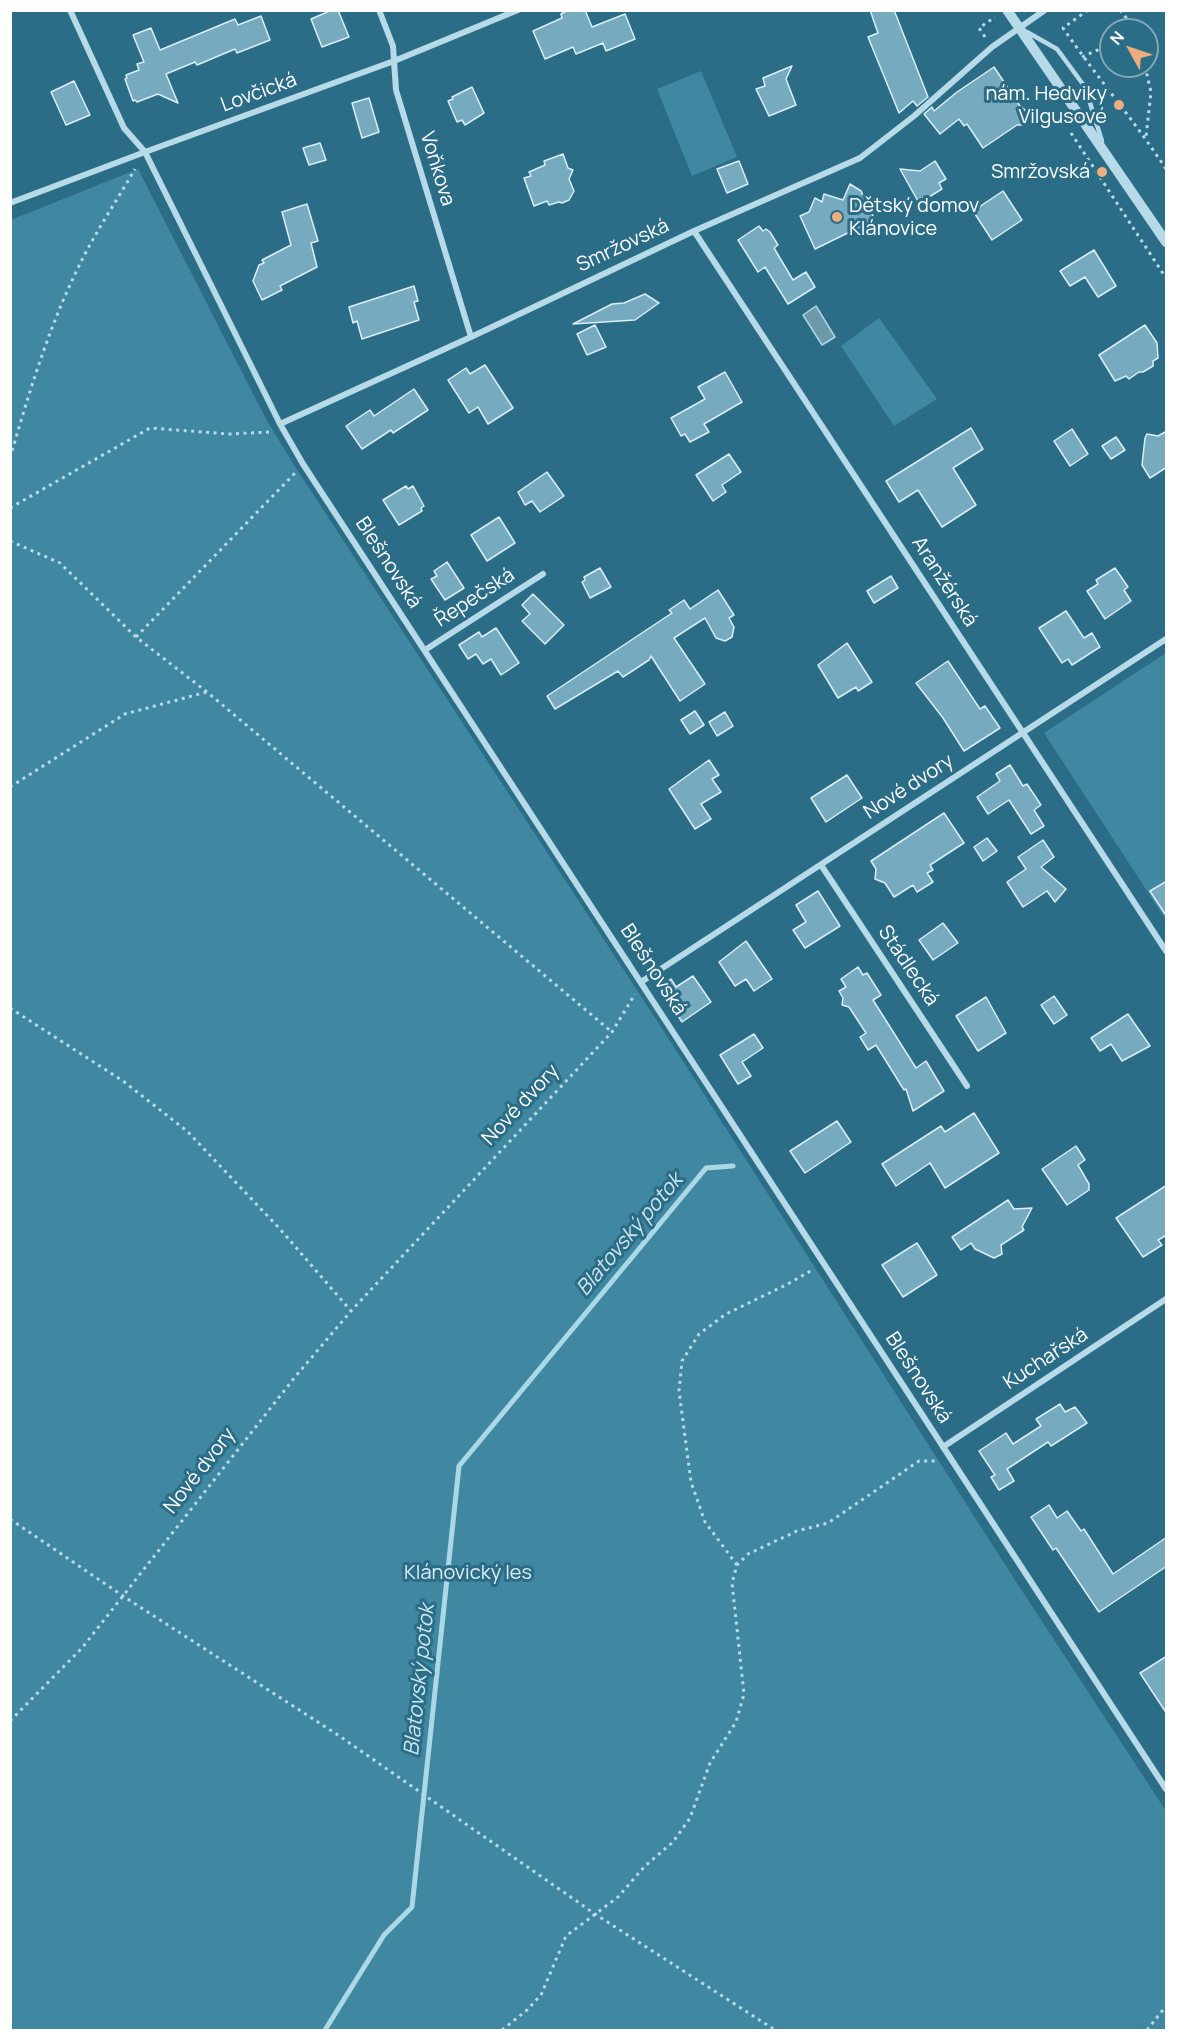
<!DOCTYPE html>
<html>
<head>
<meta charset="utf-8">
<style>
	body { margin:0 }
	#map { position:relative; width:1177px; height:2041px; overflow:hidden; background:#2b6c86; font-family:Manrope,sans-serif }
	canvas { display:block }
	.frame { position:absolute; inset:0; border:12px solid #fff; pointer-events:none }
	.north { position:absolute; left:1099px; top:18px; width:60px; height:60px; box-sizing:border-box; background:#2b6c86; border:2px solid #80a7b6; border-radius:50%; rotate:310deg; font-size:16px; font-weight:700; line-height:24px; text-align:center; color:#fff }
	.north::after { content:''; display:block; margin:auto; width:21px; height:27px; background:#edae7e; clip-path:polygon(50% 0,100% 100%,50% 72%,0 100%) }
</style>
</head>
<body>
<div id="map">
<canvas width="1177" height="2041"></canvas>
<div class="frame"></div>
<div class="north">N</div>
</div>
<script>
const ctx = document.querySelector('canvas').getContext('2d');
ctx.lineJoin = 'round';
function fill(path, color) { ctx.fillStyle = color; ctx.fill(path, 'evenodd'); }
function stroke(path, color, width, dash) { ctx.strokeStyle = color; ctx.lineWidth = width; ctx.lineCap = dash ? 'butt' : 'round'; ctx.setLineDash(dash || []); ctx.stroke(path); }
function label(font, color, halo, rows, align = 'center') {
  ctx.font = font + ' Manrope,sans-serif'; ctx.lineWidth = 6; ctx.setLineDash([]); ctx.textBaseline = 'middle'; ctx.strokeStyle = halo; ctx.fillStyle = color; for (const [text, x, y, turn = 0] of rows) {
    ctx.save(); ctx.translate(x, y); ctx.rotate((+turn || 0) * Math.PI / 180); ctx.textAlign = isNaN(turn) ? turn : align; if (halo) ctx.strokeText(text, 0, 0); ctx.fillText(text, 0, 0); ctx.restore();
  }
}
fill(new Path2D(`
	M701,71L737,157L692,176L657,89Z
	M138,169L266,419L294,465L663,1030L1013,1577L1166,1811V2030H11V220Z
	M879,318L937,399L894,426L841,346Z
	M1166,653V920L1044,733Z`), '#4088a2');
const water = new Path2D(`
	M816,306L835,337L822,345L803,315Z`);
fill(water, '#6e98a8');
stroke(water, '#abd8e7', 1.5);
stroke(new Path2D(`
	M325,2030L384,1935L412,1907L459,1466L706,1168L733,1166`), '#abd8e7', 5);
const building = new Path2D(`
	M332,10H338L349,37L322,47L311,19Z
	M568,10H585L592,27L625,14L635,39L606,51L603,43L576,54L573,47L545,59L533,31L562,18L561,14Z
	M870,10H894L928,97L917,106L913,101L899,113L868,37L878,33Z
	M261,16L270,40L237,53L235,49L197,65L195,62L166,74L178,103L158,94L137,102L135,100L133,101L125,79L127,78L126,75L139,70L137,64L144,62L133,35L151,28L160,50L235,19L238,25Z
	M792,66L786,79L796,105L769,116L756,89L765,86L763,78Z
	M994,67L1020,106L1028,112L1029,121L1024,125H1017L983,148L967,124L964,126L959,119L940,134L924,114L932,107L934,111L957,92Z
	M74,81L90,115L66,125L51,92Z
	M472,87L484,113L465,125L462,120L457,122L448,101L453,99L452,97Z
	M369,98L379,132L362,138L352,103Z
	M320,143L326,160L309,165L303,148Z
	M563,154L568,168L573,170L569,179L574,191L569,200L562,203L559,202L549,205L547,201L534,206L524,178L531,176L529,172L545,165L544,161Z
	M739,161L748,184L727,193L717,169Z
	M935,161L946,179L939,183L942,189L919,203L900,169L920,171Z
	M850,184L861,191L874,218L870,229L862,226L815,249L800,216L809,212L815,198L822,202L824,194L843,200Z
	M1003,191L1022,220L992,240L973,211Z
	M307,204L318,241L311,243L317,267L280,286L282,290L262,300L253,281L259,265L264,263L262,260L291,245L282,212Z
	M759,226L763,231L766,229L770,232L778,245L774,248L793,280L806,272L815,287L788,304L765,267L758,272L738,240Z
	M1094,250L1116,286L1098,297L1085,277L1070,286L1060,271Z
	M414,286L418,301L414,302L419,320L362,339L357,321L353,323L349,307Z
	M645,294L659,303L635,320L573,324L612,304L624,303Z
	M595,325L606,347L587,355L577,334Z
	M1145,325L1157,343L1158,358L1153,361V366L1143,372H1139L1129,379L1126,376L1115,381L1099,355Z
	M485,365L513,408L488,424L478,407L469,413L448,380L466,368L470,374Z
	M725,372L742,402L704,424L709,432L690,442L685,434L681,436L671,418L705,399L698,387Z
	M414,389L428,410L393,433L391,430L362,449L346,426L370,410L374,416Z
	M971,428L983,449L953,468L976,505L942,527L918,490L899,502L886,481Z
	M1072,429L1088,454L1070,466L1054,441Z
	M1167,431V467L1150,478L1142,465L1145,438L1147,434L1158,436Z
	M1116,437L1125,450L1111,459L1102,446Z
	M729,454L741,472L722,485L726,492L713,501L696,475Z
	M547,472L564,496L540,512L532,501L525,505L518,492Z
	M406,486L408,489L413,486L424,506L421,508L422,511L399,525L383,500Z
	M499,517L515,543L487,561L471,535Z
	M447,562L464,588L445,600L431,579L437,576L434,571Z
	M600,568L611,587L590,598L582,582L585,580L584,577Z
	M1115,568L1128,587L1124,590L1131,601L1105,619L1087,591L1098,584L1096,580Z
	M891,576L898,588L874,603L867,591Z
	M718,590L734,615L729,618L734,627L732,637L725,641L716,638L705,618L674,638L705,684L680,701L651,656L649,660L623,677L618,671L555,709L547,696L672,613L669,610L684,600L690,609Z
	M533,594L564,625L545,644L522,621L530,614L522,605Z
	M1066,611L1084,638L1092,633L1100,647L1072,665L1068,659L1062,663L1039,628Z
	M496,628L519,663L501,675L491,659L483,664L476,654L468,659L459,645L479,632L482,637Z
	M847,643L872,682L858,691L856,687L838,698L818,665Z
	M948,661L980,709L985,706L1000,728L964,751L943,718L916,683Z
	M695,711L704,725L690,734L681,720Z
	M725,712L733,726L717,736L709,722Z
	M709,760L719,775L712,779L721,792L701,804L711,819L695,829L669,789Z
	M1010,765L1023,786L1027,784L1041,805L1034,810L1044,826L1031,834L1009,800L988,814L977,797L1000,781L996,774Z
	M847,775L862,798L826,822L811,798Z
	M944,813L964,843L930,865L933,870L927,873L933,882L917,892L913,885L894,897L885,883L875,879L876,869L871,861Z
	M987,838L997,851L983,861L974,847Z
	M1043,840L1054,857L1041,867L1066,889L1055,902L1047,891L1023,907L1007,882L1026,869L1018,857Z
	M1167,881V917L1150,891Z
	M818,891L840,926L805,948L793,930L806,922L796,905Z
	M943,923L958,943L933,960L919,940Z
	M746,941L772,979L754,991L746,979L735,986L719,962Z
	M858,967L863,975L867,973L881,995L873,1000L916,1068L926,1061L944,1091L913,1111L906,1089L904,1090L876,1045L868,1050L860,1037L866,1033L849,1007L842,1005L843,998L839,991L846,987L841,979Z
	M693,976L711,1002L682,1022L659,987L671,979L676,987Z
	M1054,996L1067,1015L1054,1024L1041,1005Z
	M986,997L1006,1033L978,1051L956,1016Z
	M1128,1014L1150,1046L1122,1061L1111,1044L1100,1051L1091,1038Z
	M754,1034L763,1048L742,1062L751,1076L738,1084L720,1055Z
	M974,1113L999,1153L945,1188L930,1163L896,1186L882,1164L941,1126L945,1132Z
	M837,1121L851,1142L805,1173L790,1151Z
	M1076,1146L1085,1160L1078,1165L1089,1184V1190L1067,1205L1042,1169Z
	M1167,1185V1235L1158,1240L1162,1245L1143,1257L1116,1218Z
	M1008,1200L1014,1209L1032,1208L1022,1227L1024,1230L1001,1245L1002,1254L994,1258L975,1249L971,1243L961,1250L952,1237Z
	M917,1243L937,1275L903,1297L882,1265Z
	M1060,1404L1065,1412L1075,1407L1087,1423L1051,1446L1048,1442L1007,1469L1014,1481L999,1490L991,1477L995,1475L979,1451L1006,1433L1013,1444L1041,1426L1036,1419Z
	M1049,1505L1057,1518L1067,1511L1081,1531L1084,1529L1113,1574L1167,1537V1566L1099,1612L1056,1548L1053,1550L1031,1517Z
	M1167,1656V1714L1140,1673Z`);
fill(building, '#76aabe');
stroke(building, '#daeef6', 1.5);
stroke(new Path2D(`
	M1088,10L1063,28C1096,76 1134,120 1166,169
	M1120,10L1136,30
	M985,37L979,28L995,17
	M1082,57L1111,44
	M1145,66L1151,92L1146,137
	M1071,133L1166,278
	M10,458C29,393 48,329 78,268C94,234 116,202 135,169
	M10,508L150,428L229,434L269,432L271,430
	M10,541L60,563L136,637L207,692L612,1032
	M136,637L296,472
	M10,787L125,714L207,692
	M10,1008L123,1081L187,1131L280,1229L351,1311
	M10,1519L123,1596L341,1737L595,1914L775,2030
	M737,1565L705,1522L691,1482L679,1391L682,1361L699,1334L726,1314L786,1285L814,1269
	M10,1721L82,1648L295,1377L351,1311L612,1032L635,994
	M502,2030L527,2010L541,1995L566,1936L618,1897L645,1866L673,1842L690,1818L710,1763L736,1722L744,1694L732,1583L737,1565L748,1554L797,1531L828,1523L919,1461H935L938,1464
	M1147,2030L1166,2006`), '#b6dae7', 3, [3, 4.5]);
stroke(new Path2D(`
	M1027,32L1057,49L1085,87L1102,141`), '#b6dae7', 4.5);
stroke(new Path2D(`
	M70,10L124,128L145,152L280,424L303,464L1166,1789
	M379,10L393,46L396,90L471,337
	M10,203L145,152L394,61L518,10
	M694,231L1166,951
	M280,424L471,337L694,231L860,158L914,116L992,47L1045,10
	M425,650L543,574
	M821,865L967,1086
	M641,982L1166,639
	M943,1447L1166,1299`), '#b6dae7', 6);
stroke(new Path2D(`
	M1007,10L1166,242`), '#b6dae7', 10);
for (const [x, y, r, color] of [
	[1119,105,6,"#edae7e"],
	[1102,172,6,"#edae7e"],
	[837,217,6,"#edae7e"]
]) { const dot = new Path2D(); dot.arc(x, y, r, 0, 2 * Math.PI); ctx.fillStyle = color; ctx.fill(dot); stroke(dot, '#2b6c86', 2); }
label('20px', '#fff', '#2b6c86', [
	["Lovčická",259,93,-20],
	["Voňkova",437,169,73],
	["Smržovská",623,246,-25],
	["Blešnovská",388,563,57],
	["Aranžérská",944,582,57],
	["Řepečská",475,598,-33],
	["Nové dvory",909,787,-33],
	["Stádlecká",908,966,56],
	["Blešnovská",653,970,57],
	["Nové dvory",521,1105,-47],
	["Kuchařská",1046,1359,-33],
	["Blešnovská",918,1378,57],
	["Nové dvory",200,1471,-52]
]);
label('20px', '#fff', '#2b6c86', [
	["nám. Hedviky",1107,94],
	["Vilgusové",1107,117],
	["Smržovská",1090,172],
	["Dětský domov",849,206,"left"],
	["Klánovice",849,229,"left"]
], 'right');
label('20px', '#daeef6', '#2b6c86', [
	["Klánovický les",468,1573]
]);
label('italic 21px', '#cbe7f1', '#2b6c86', [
	["Blatovský potok",630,1235,-50],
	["Blatovský potok",420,1680,-84]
]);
</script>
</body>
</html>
